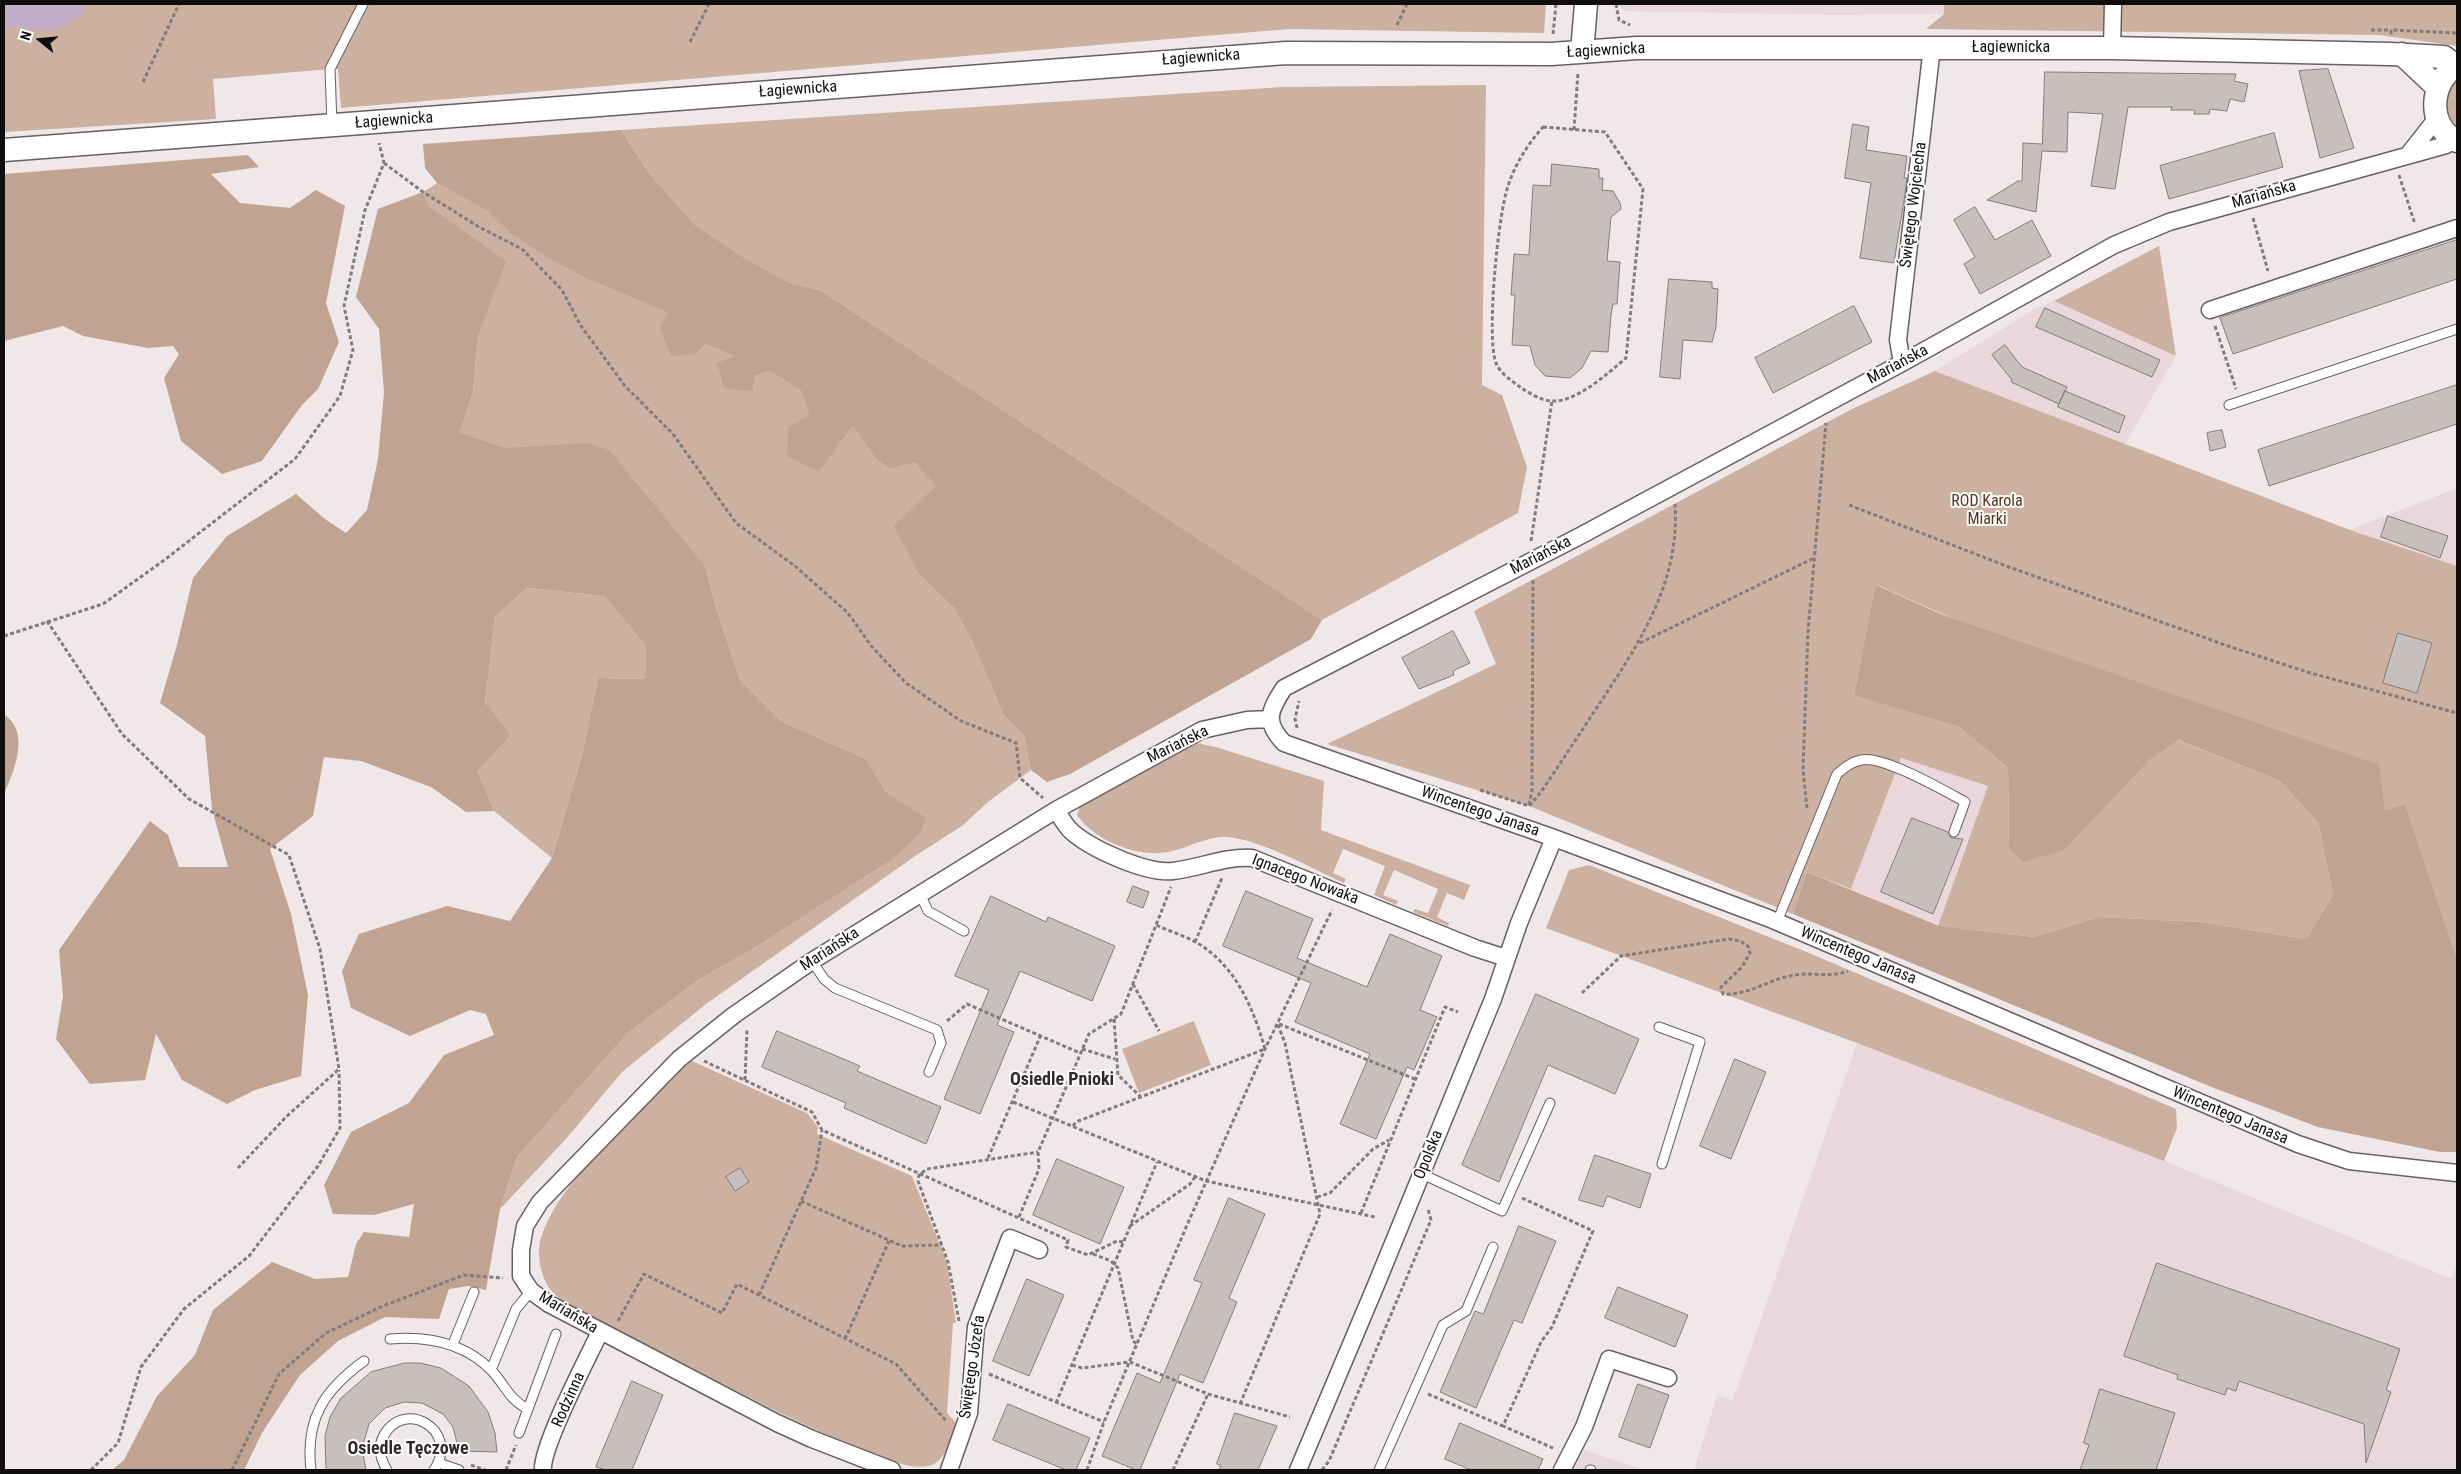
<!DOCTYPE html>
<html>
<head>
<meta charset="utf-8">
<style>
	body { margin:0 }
	#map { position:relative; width:2461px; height:1474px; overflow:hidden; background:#f0e7e9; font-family:"Roboto Condensed",sans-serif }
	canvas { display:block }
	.frame { position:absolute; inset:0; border:5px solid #100d0d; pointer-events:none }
	.north { position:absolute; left:15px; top:15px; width:50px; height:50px; -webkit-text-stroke:4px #fff; paint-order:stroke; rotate:287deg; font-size:14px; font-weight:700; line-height:20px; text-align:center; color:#100d0d }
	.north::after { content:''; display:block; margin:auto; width:18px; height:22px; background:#100d0d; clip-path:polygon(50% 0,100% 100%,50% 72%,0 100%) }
</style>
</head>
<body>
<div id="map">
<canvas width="2461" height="1474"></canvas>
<div class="frame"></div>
<div class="north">N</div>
</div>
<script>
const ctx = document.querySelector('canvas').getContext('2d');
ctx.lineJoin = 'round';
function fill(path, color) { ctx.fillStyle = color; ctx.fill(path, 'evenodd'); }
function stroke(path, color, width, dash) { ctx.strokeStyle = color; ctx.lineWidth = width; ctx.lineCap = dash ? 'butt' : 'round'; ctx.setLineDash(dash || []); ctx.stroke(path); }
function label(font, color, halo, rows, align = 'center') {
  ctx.font = font + ' "Roboto Condensed",sans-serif'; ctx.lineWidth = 4; ctx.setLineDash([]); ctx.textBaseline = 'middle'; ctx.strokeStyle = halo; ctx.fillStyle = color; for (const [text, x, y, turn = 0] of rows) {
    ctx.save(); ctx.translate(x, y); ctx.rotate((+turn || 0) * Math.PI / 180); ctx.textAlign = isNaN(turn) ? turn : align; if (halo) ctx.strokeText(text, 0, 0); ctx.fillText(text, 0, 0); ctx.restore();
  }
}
fill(new Path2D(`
	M1617,4H1944V14L1835,15L1625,11Z
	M2054,301L2176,356L2125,444L1935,371L2036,308Z
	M2457,488V566L2350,530Z
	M1901,758L1988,786L1938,926L1851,889Z
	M1857,1043L2164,1161L2452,1279L2457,1265V1470H1694L1717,1396L1733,1400Z
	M1584,1450L1645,1470H1573Z`), '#e9d7db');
fill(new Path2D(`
	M4,4H1546L1544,33L1289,29L341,108L338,69H330L213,79L216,119L4,132Z
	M1944,4H2457V46L2379,35L1926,29L1944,14Z
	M2457,77V130C2442,109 2440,99 2457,77Z
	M1486,85L1482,385L1502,395L1527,467L1518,513L1322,620L820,290L790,283L745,258L694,224L649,173L621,130L1283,87Z
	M437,183L489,211L511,234L549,259L585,278L668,312L705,344L734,356L755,376L769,371L801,391L809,415L819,472L853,426L875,458L889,469L915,463L936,485L919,574L954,608L972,641L1004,716L1024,736L1031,770L988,802L962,826L918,854L706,1004L622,1072L565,1140L500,1209L517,1157L627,1034L700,979L753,949L893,859L926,817L886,792L866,759L781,721L740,680L716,607L705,566L532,448H506L460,432L473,392L478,337L505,261L429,206L423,192Z
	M2159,246L2176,356L2054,301Z
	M1935,371L2350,530L2457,566V958L2405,806L2385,810L1877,585L1854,694L1959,727L2008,768L2009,847L2177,740L2280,781L2318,822L2333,895L2306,939L2201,922L2099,917L2034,937L1938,926L1988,786L1901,758L1851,889L1807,872L1793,914L1529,806L1327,744L1496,664L1474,611L1852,409Z
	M527,588L604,596L646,646L645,679L598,678L583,751L552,858L494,811L476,771L511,735L485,702L495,617Z
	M1198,743L1219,748L1324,781L1321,830L1470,885L1464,900L1447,893L1437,917L1449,923L1448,926L1413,912L1415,909L1428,913L1438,889L1394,870L1383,895L1398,901L1396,905L1374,895L1385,866L1343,849L1333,873L1346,879L1344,883C1313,869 1259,839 1227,837C1211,835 1185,849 1168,852C1137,858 1094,840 1077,815L1080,806Z
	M1589,865L1809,953L2176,1109L2177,1128L2164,1161L1857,1043L1546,928L1569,870Z
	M1194,1021L1211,1065L1139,1093L1122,1049Z
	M692,1061L807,1113L818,1127L817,1134L912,1176L947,1262L956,1323H953L947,1413L957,1424C944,1457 941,1474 901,1464L825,1434L778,1412L594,1318C580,1310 560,1303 550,1289C541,1277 536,1254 541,1238C556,1190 605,1146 640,1111C657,1094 673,1075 692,1061Z`), '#ccb0a0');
fill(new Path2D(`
	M621,130L649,173L694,224L745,258L790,283L820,290L1322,620L1311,639L1070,774L1047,782L1031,770L1024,736L1004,716L972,641L954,608L919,574L894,526L936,486L915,463L889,469L875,458L853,426L819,472L787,456L788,428L809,415L801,391L769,371L755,376L752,392L724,388L717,363L734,356L705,344L695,354L671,356L660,328L667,312L585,278L549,259L511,234L488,211L437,183L425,168L423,144Z
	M248,155L259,167L211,174L240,203L290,208L316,190L345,206L326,303L339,342L318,389L302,405L262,461L222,474L181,441L164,378L179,354L173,346L148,348L83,336L63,326L4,341V174Z
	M423,192L429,206L506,261L478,337L473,392L460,432L506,448L588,443L609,450L705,566L716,607L740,680L781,721L866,759L886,792L926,817L921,832L893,859L753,949L700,979L627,1034L517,1157L500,1209L486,1290L468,1286L449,1289L439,1319L385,1317L338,1341L300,1375L262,1433L244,1470H112L124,1460L157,1396L195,1355L213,1310L272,1262L315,1279L348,1277L356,1244L364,1232L409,1237L414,1204L374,1215L333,1214L324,1185L351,1132L409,1103L444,1055L494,1035L486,1014L470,1010L410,1036L351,1008L342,971L359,934L447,906L510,921L552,858L583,751L598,678L645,679L646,646L604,596L527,588L495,617L485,702L511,735L477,771L494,811L466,812L431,787L361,761L324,757L313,816L270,849L291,914L308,995L301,1076L255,1090L227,1104L182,1080L156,1034L145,1080L90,1084L56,1039L63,996L59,950L150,821L168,835L179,867H228L212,809L205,736L160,703L177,645L193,578L227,536L296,494L325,519L346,533L367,510L378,459L384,392L379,329L356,297L378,209Z
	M1876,585L1943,615L2379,765L2385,810L2405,805L2457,958V1152H2440L2318,1127L2214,1088L1793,914L1807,872L1939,926L2034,937L2099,917L2201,922L2306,939L2333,895L2318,822L2280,781L2178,740L2150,759L2064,850L2023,862L2009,848L2008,768L1959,727L1854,695Z
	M4,715C31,731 14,772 4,794Z`), '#c1a392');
fill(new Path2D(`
	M4,4H86L88,9C77,17 61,32 47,31C31,31 21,26 4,27Z`), '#c2aec8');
const building = new Path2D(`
	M2328,69L2354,148L2320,158L2299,71Z
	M2045,72L2236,74L2234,81L2248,84L2244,102L2230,99L2227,111L2210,109L2209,114H2194L2195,110H2171L2172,107H2128L2115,189L2091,186L2103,114L2068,112L2067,152L2042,151L2036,212L1987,200L2018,181H2022L2023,143L2042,144Z
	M1853,124L1869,127L1866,150L1907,156L1904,178H1907L1905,194L1894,263L1860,258L1871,183L1845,178Z
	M2274,133L2283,167L2169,199L2160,166Z
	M1552,164L1599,169V178H1603L1602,190L1613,191L1620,203L1621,209L1611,217L1607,261L1620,262L1617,304H1613L1611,315L1608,352L1591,351L1582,368L1570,378L1545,376L1535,365L1530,346L1512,345L1515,295H1511L1514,254L1529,255L1533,185L1550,186Z
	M1975,207L1995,240L2032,220L2051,256L1980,294L1964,264L1975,257L1954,220Z
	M2457,240V279L2233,354L2220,318Z
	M1669,279L1712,282V288L1718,289L1716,327L1712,342L1683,340L1680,379L1660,377Z
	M1854,306L1872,342L1773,393L1755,358Z
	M2045,308L2160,360L2152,377L2036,327Z
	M2005,345L2022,367L2067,387L2059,404L2011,382L2012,380L1992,355Z
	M2457,385V424L2269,486L2258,450Z
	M2065,391L2125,416L2119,433L2058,407Z
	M2222,430L2226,447L2210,451L2207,433Z
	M2388,516L2448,536L2440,558L2381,537Z
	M1453,631L1470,663L1453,671L1454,675L1419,689L1402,658Z
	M2398,633L2432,643L2417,693L2383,683Z
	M1912,818L1948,832L1951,838L1963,839L1933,914L1881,892Z
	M1133,886L1149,892L1143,908L1127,902Z
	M1246,891L1313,919L1297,958L1367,987L1390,934L1442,956L1420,1010L1437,1017L1414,1070L1407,1067L1376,1139L1340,1124L1370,1054L1295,1022L1311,983L1223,946Z
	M991,896L1046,922L1048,917L1115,946L1092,1001L1020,971L997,1025L1014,1032L980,1114L944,1099L989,990L955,976Z
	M1536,994L1639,1039L1615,1094L1548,1065L1499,1182L1462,1165Z
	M777,1031L860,1066L857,1071L941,1107L926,1144L844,1108L846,1103L762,1067Z
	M1735,1059L1766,1072L1731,1159L1700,1146Z
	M1595,1155L1651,1174L1640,1208L1607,1196L1603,1207L1579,1200Z
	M1057,1159L1124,1187L1100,1244L1033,1215Z
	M740,1168L749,1182L735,1191L726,1177Z
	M1229,1198L1265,1214L1229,1298L1237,1302L1203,1383L1180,1374L1140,1470H1136L1102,1456L1137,1373L1160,1383L1202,1283L1194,1280Z
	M1519,1226L1556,1241L1522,1323L1514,1320L1476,1408L1440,1392L1475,1311L1483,1314Z
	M2157,1263L2400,1349L2386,1390L2391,1392L2366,1463L2364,1424L2239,1381L2236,1391L2227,1388L2225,1395L2177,1379L2178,1375L2124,1356Z
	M1027,1279L1064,1295L1029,1376L993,1361Z
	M1618,1287L1688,1315L1675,1347L1605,1318Z
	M405,1363H420L441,1368L469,1386L488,1412L495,1433L497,1452L459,1451L453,1427L443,1414L422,1403L404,1402L385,1408L369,1424L362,1448L366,1470H326L325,1436L330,1417L341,1398L371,1372Z
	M632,1381L663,1395L632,1470H605L596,1467Z
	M1638,1384L1669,1395L1650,1448L1619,1437Z
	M2100,1389L2175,1413L2156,1470H2080L2089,1445L2084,1443Z
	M1008,1404L1090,1438L1076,1470H1066L993,1440Z
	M1235,1413L1277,1426L1258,1470H1219L1221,1466L1217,1464Z
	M1460,1423L1543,1459L1538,1470H1471L1445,1459Z`);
fill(building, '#c7bfbe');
stroke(building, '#847c7b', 1);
const lane = new Path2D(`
	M332,125L330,69L363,4
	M2229,405L2457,329
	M920,894L928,911L964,931
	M1777,922L1837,774C1844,768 1851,762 1861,760C1883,755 1945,791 1965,802L1954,832
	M812,961L824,979L835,988L937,1030L941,1043L929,1072
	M1659,1027L1700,1042L1662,1164
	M1422,1174L1502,1211L1550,1103
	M390,1339C427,1336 463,1342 491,1370C504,1383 509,1400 528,1409L556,1334
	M453,1344L474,1292
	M491,1370L516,1309L531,1291
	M519,1433L528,1409
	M439,1463L459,1470
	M311,1470C305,1419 324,1390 364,1361
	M387,1470C381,1460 377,1449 383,1437C403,1397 461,1430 434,1470
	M1379,1470L1443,1325L1466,1311L1493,1247
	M1590,1470H1591`);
const street = new Path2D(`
	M2112,48L2113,4
	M2454,140L2446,145L2169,222L2114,245L1902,363L1580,536L1284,688C1269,711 1264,722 1284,743L1554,838L1768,918L2298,1144L2349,1161L2457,1173
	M2408,155L2437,118
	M2210,310L2457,228
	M1902,363L1898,340L1932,47
	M1056,810C1060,816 1064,823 1069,829C1088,848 1146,874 1173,871C1200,868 1225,856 1252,858L1475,948L1506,958
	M543,1470C541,1447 588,1357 600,1332
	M892,1470L812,1439L777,1423L549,1304L531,1291L521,1276V1250L525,1226L540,1202L679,1059L734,1015L812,961L1056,810L1202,730L1247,720L1270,719
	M949,1470L969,1413L976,1327L1010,1238L1039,1250
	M1298,1470L1376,1285L1493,999L1519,923L1554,838
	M1562,1470L1584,1427L1609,1359L1668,1378`);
const secondary = new Path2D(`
	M1582,52L1586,4
	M2402,54L2437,87
	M2457,65C2430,81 2426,126 2457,141
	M4,150L1286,53L1551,54L1637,48H2112L2390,54L2444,57L2456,66`);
stroke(lane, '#676061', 11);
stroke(street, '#676061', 19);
stroke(secondary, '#676061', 25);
stroke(new Path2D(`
	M1616,4L1619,20L1630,25
	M1397,25L1407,4
	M2371,30H2391
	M1553,34L1556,4
	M2391,34V30L2457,33
	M690,42L709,4
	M143,82L179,4
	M1543,127L1605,132L1643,189L1626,358C1608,373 1576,403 1551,401C1540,400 1529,393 1520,387C1513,382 1499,372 1496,363C1486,336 1498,215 1508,186C1515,164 1528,144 1543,127Z
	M1574,130L1578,73
	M384,163L423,192L479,227L522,249L562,290L581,326L625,386L673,434L736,523L795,566L848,613L872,647L906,683L961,721L1016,743L1020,778L1043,798
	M2399,175L2415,224
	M2253,218L2268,271
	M2215,326L2236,389
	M1849,505L2009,567L2228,646L2307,672L2457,713
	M1531,541L1552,401
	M47,621L122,734L189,799L289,855L320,949L339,1069L286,1117L238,1168
	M4,636L103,604L163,561L295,459L340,396L353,350L344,306L365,210L384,163L379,143
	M1640,643L1814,558
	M1297,728L1295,719L1299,701
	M1480,790L1529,806L1541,792C1562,761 1582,730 1602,700C1642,639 1680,580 1675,504
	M1529,805L1532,790L1533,579
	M1807,808L1803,770L1808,632L1826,423
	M1195,942L1222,878
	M1133,984L1159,1031
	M1582,993L1621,956L1729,939L1740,941L1748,946L1750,953L1742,967L1721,987L1723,994C1747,996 1770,979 1794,975C1812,972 1832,978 1848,971
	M1114,1019L1118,1075L1141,1097
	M947,1021L967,1004L1080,1053
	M1279,1024L1415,1079
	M1082,1049L1115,1059
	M704,1061L812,1112L822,1130L1068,1240L1066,1247L1088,1255L1117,1241L1123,1242
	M745,1080L747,1029
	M1013,1102L1206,1181L1375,1217
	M1073,1126L1076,1122L1265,1049C1254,1010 1237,969 1202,946C1189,937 1171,932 1156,925
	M988,1158L1040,1037
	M1317,1197L1330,1193L1373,1149L1389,1140
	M1522,1198L1593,1231L1552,1327L1541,1342L1503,1426L1553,1448
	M801,1201L902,1246L942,1245
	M1361,1213L1445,1007L1458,1012
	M1019,1217L1039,1169L1038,1152L1089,1034L1121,1014L1171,887
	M1130,1226L1190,1184L1195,1177
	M1093,1254L1111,1261L1118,1268L1133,1341L1137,1344
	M759,1295L816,1168L822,1130
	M618,1321L644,1274L722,1313L737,1284L896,1364L947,1422
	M959,1321L948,1262L918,1181L919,1175L927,1169L1038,1152
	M845,1339L889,1241
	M1072,1365L1082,1368L1130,1362L1208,1394L1290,1417
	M989,1374L1104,1422
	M1428,1394L1503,1426
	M1056,1403L1157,1162
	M1240,1404L1320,1214L1285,1043L1278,1025
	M471,1465L485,1470
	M91,1470L118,1443L141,1367L184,1309L249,1256L318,1166L340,1128L339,1070
	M232,1470L279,1374L326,1333L383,1306L464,1275L503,1278
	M506,1470L516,1445
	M1087,1470L1104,1422L1187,1225L1265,1049L1332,910
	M1173,1470L1208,1394
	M1322,1470L1329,1461L1431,1220L1428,1209`), '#827c7d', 3, [4, 2.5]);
stroke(lane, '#fff', 9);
stroke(street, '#fff', 16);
stroke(secondary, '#fff', 22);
label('16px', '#100d0d', '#fff', [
	["Łagiewnicka",2011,48],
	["Łagiewnicka",1606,51,-3],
	["Łagiewnicka",1201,58,-4],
	["Łagiewnicka",798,90,-4],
	["Łagiewnicka",394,121,-4],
	["Mariańska",2264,195,-16],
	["Świętego Wojciecha",1914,205,-83],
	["Mariańska",1898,365,-28],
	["Mariańska",1541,556,-27],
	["Mariańska",1178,745,-26],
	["Wincentego Janasa",1480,812,19],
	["Ignacego Nowaka",1305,880,21],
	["Mariańska",830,950,-33],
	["Wincentego Janasa",1858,956,23],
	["Wincentego Janasa",2230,1116,23],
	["Opolska",1429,1155,-68],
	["Mariańska",568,1313,31],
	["Świętego Józefa",973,1367,-82],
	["Rodzinna",569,1400,-66]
]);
label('16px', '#5d3218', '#fff', [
	["ROD Karola",1987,502],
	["Miarki",1987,520]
]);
label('bold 18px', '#30292b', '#fff', [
	["Osiedle Pnioki",1062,1080],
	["Osiedle Tęczowe",408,1449]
]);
</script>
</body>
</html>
